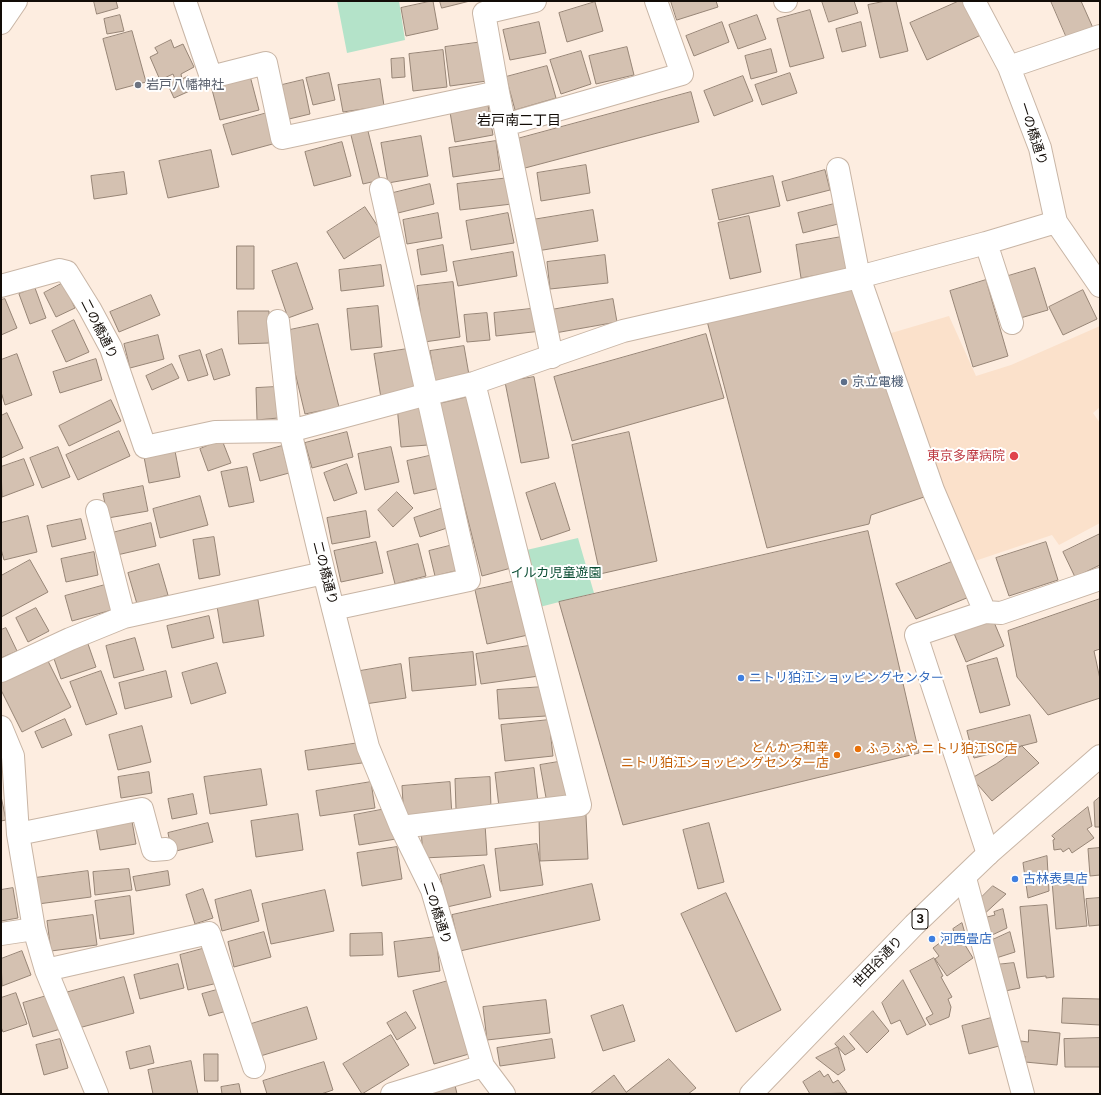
<!DOCTYPE html>
<html>
<head>
<meta charset="utf-8">
<style>
	body { margin:0 }
	#map { position:relative; width:1101px; height:1095px; overflow:hidden; background:#fdede0; font-family:Inter,sans-serif }
	canvas { display:block }
	.frame { position:absolute; inset:0; border:2px solid #120c07; pointer-events:none }
</style>
</head>
<body>
<div id="map">
<canvas width="1101" height="1095"></canvas>
<div class="frame"></div>
</div>
<script>
const ctx = document.querySelector('canvas').getContext('2d');
ctx.lineJoin = 'round';
function fill(path, color) { ctx.fillStyle = color; ctx.fill(path, 'evenodd'); }
function stroke(path, color, width, dash) { ctx.strokeStyle = color; ctx.lineWidth = width; ctx.lineCap = dash ? 'butt' : 'round'; ctx.setLineDash(dash || []); ctx.stroke(path); }
function label(font, color, halo, rows, align = 'center') {
  ctx.font = font + ' Inter,"Noto Sans JP",sans-serif'; ctx.lineWidth = 4; ctx.setLineDash([]); ctx.textBaseline = 'middle'; ctx.strokeStyle = halo; ctx.fillStyle = color; for (const [text, x, y, turn = 0] of rows) {
    ctx.save(); ctx.translate(x, y); ctx.rotate((+turn || 0) * Math.PI / 180); ctx.textAlign = isNaN(turn) ? turn : align; if (halo) ctx.strokeText(text, 0, 0); ctx.fillText(text, 0, 0); ctx.restore();
  }
}
fill(new Path2D(`
	M949,316L976,376L1011,365L1100,326V407L1093,413L1100,423V495L1099,496L1100,498V523L1059,545L1052,535L972,562L939,490L888,334Z`), '#fbe1cb');
fill(new Path2D(`
	M337,1H399L405,40L347,53Z
	M578,538L594,593L532,609L518,552Z`), '#b4e3c9');
const building = new Path2D(`
	M94,1H116L118,8L97,14Z
	M433,1L438,29L406,36L401,8Z
	M440,1H470L442,8Z
	M671,1H716L718,7L677,20Z
	M822,1H854L858,13L829,22Z
	M886,1H896L908,51L880,58L868,5Z
	M959,1H966L981,35L927,60L910,23Z
	M1051,1H1081L1093,28L1067,38Z
	M595,2L603,31L567,42L559,13Z
	M810,10L824,58L790,67L777,19Z
	M120,15L124,31L107,34L104,19Z
	M757,15L766,39L738,49L729,25Z
	M539,22L546,53L510,60L503,30Z
	M722,22L729,42L694,56L686,36Z
	M861,22L866,46L842,52L836,29Z
	M132,31L146,82L116,90L103,39Z
	M171,40L174,48L183,44L194,67L181,74L182,79L188,76L194,89L174,98L167,83L175,79L173,74L160,80L150,57L158,53L155,48Z
	M483,42L487,81L450,86L445,47Z
	M627,47L634,75L596,84L589,56Z
	M771,49L777,72L751,79L745,56Z
	M443,50L447,87L413,91L409,54Z
	M581,51L591,84L561,94L550,60Z
	M404,58L405,77L392,78L391,59Z
	M547,66L556,98L515,110L506,77Z
	M249,72L259,110L220,120L210,82Z
	M329,73L335,100L313,105L306,78Z
	M790,73L797,93L762,105L755,85Z
	M743,76L753,101L714,116L704,91Z
	M380,79L384,106L343,112L338,85Z
	M303,80L310,114L289,119L282,85Z
	M691,92L699,122L525,168L517,139Z
	M488,105L493,135L455,142L450,112Z
	M271,112L280,142L232,155L223,125Z
	M367,127L380,180L363,184L350,131Z
	M421,136L428,176L388,183L381,143Z
	M496,141L500,170L453,177L449,148Z
	M342,142L351,176L314,186L305,152Z
	M211,150L219,187L168,198L159,161Z
	M586,165L590,193L541,201L537,173Z
	M825,170L830,190L787,201L782,182Z
	M124,172L127,194L94,199L91,176Z
	M773,176L780,206L719,220L712,190Z
	M509,178L512,204L460,210L457,184Z
	M430,184L434,204L398,213L393,193Z
	M834,204L838,224L803,233L798,213Z
	M365,207L383,234L344,259L327,232Z
	M593,210L598,241L537,251L532,220Z
	M438,213L442,238L407,244L403,220Z
	M508,213L514,243L471,250L466,221Z
	M749,216L761,272L730,279L718,223Z
	M847,236L853,269L801,278L796,245Z
	M443,245L447,271L421,275L417,250Z
	M237,246H254V289H237Z
	M513,252L517,276L458,286L453,262Z
	M605,255L608,283L550,289L547,262Z
	M297,263L313,309L288,318L272,271Z
	M381,265L384,286L341,291L339,270Z
	M1035,268L1048,310L1017,319L1005,277Z
	M986,280L1008,356L973,367L950,291Z
	M453,282L460,337L424,342L417,286Z
	M63,283L75,308L56,317L44,293Z
	M859,283L927,496L871,515L869,524L767,548L707,321Z
	M35,288L46,318L30,324L19,294Z
	M1083,290L1097,319L1063,335L1049,307Z
	M151,295L160,315L119,332L110,312Z
	M5,299L17,328L1,335V300Z
	M613,299L617,322L555,333L551,310Z
	M378,306L382,347L351,350L347,309Z
	M539,308L542,331L496,336L494,313Z
	M238,311H269V343L239,344Z
	M487,313L490,340L467,342L464,315Z
	M74,320L89,352L66,362L52,331Z
	M318,324L339,407L305,414L285,331Z
	M706,334L724,398L572,441L554,377Z
	M158,335L164,359L130,368L124,344Z
	M464,346L469,375L435,381L430,351Z
	M414,348L421,392L381,398L374,354Z
	M222,349L230,375L214,380L206,355Z
	M200,350L208,375L188,381L179,356Z
	M17,354L32,395L5,405L1,392V360Z
	M96,359L102,380L60,393L53,372Z
	M172,364L179,378L152,390L146,376Z
	M534,377L549,458L521,463L505,382Z
	M276,387L278,418L257,420L256,388Z
	M468,397L511,568L482,576L439,404Z
	M111,400L121,421L69,446L59,426Z
	M424,404L428,445L401,447L397,406Z
	M7,413L23,448L1,458V416Z
	M119,431L130,456L78,480L66,455Z
	M347,432L353,457L312,468L305,443Z
	M629,432L657,561L600,574L572,445Z
	M222,440L231,463L208,471L200,449Z
	M282,446L289,473L260,481L253,454Z
	M58,447L70,477L42,488L30,458Z
	M391,447L399,482L365,490L358,454Z
	M175,451L180,477L149,483L144,457Z
	M433,455L440,488L414,494L407,461Z
	M24,459L34,485L2,497L1,467Z
	M347,464L357,493L334,501L324,473Z
	M247,467L254,502L229,507L221,472Z
	M555,483L570,530L541,540L526,493Z
	M143,486L148,511L108,518L103,494Z
	M397,492L413,508L393,527L378,510Z
	M200,496L208,525L160,538L153,509Z
	M443,508L450,527L420,537L414,518Z
	M366,511L370,537L332,544L327,518Z
	M28,516L37,552L4,560L1,549V523Z
	M81,519L86,539L52,547L47,526Z
	M151,523L156,546L117,555L112,533Z
	M868,531L919,753L623,825L559,602Z
	M1100,534V565L1075,577L1063,552Z
	M214,537L220,575L199,579L193,540Z
	M376,542L383,573L341,582L334,551Z
	M1046,542L1058,580L1009,596L996,558Z
	M418,544L426,576L395,584L387,552Z
	M453,545L459,570L435,576L429,551Z
	M94,552L98,575L66,582L61,559Z
	M30,560L48,592L1,617V576Z
	M954,561L969,597L916,619L896,584Z
	M159,564L168,595L137,604L128,573Z
	M516,581L528,635L487,644L475,590Z
	M105,585L112,610L72,621L65,596Z
	M1100,599V649L1094,651L1100,679V698L1048,715L1017,677L1008,631Z
	M258,600L264,636L223,643L217,606Z
	M36,608L49,631L28,642L16,618Z
	M991,615L1004,646L966,662L953,631Z
	M209,616L214,638L172,648L167,626Z
	M6,628L17,651L1,658V630Z
	M135,638L144,670L114,678L106,646Z
	M87,641L96,667L61,679L52,653Z
	M535,645L539,676L481,684L476,654Z
	M473,652L476,685L412,691L409,658Z
	M997,658L1010,705L980,713L967,666Z
	M47,659L71,707L22,732L1,690V682Z
	M217,663L226,693L191,704L182,673Z
	M401,664L406,698L365,704L360,671Z
	M101,671L117,714L86,725L70,682Z
	M166,671L172,697L125,709L119,683Z
	M544,687L546,716L499,719L497,690Z
	M1030,715L1037,742L974,758L967,731Z
	M65,719L72,735L42,748L35,732Z
	M549,720L553,756L505,761L501,725Z
	M142,726L151,762L118,770L109,735Z
	M359,743L362,763L308,770L305,751Z
	M1022,746L1039,763L992,801L972,778L996,764Z
	M564,761L571,798L547,803L540,765Z
	M534,768L538,802L499,807L495,773Z
	M261,769L267,805L210,814L204,777Z
	M149,772L152,793L121,798L118,777Z
	M490,777L491,808L456,809L455,779Z
	M371,782L375,808L320,816L316,791Z
	M450,782L452,817L404,820L402,786Z
	M193,794L197,814L172,819L168,799Z
	M1,796L6,820L1,821Z
	M1100,797V827H1095L1094,802Z
	M1088,807L1092,826L1087,829L1094,838L1072,853L1069,848L1063,852L1061,849L1054,850L1053,840L1055,839L1052,836Z
	M391,808L396,839L359,845L354,815Z
	M298,814L303,850L256,857L251,821Z
	M586,815L588,859L540,861L539,817Z
	M132,821L136,844L100,850L96,827Z
	M208,823L213,842L172,852L168,833Z
	M709,823L724,882L698,889L683,830Z
	M485,824L487,855L423,858L421,828Z
	M537,844L543,885L500,891L495,849Z
	M397,847L402,879L362,886L357,853Z
	M1100,848V875L1090,876L1088,849Z
	M1047,856L1049,891L1028,898L1023,863Z
	M484,865L491,897L447,907L440,875Z
	M129,869L132,890L95,895L93,872Z
	M88,871L91,897L38,904L35,878Z
	M168,871L170,885L136,891L133,877Z
	M1082,878L1087,926L1056,929L1052,881Z
	M592,884L600,920L460,951L452,915Z
	M993,886L1006,894L981,917L973,906Z
	M13,888L18,918L1,921V890Z
	M203,889L213,918L195,924L186,895Z
	M251,890L259,921L222,931L215,900Z
	M325,890L334,931L271,944L262,904Z
	M726,893L781,1010L736,1032L681,914Z
	M130,896L134,934L100,939L95,901Z
	M1100,898V925L1089,926L1086,899Z
	M1047,905L1054,977L1046,978V976L1027,978L1020,907Z
	M1003,909L1007,928L990,936L987,917L995,915L994,912Z
	M93,915L97,945L51,951L47,921Z
	M962,923L966,937L962,940L973,958L947,976L935,959L939,956L933,948L954,932L953,929Z
	M264,932L271,957L234,967L228,942Z
	M1010,932L1015,952L993,959L986,943Z
	M382,933L383,955L350,956V934Z
	M436,937L440,971L398,977L394,942Z
	M213,946L222,982L188,990L180,955Z
	M22,951L31,975L2,986L1,959Z
	M934,958L943,976L941,977L952,997L948,999L951,1007L949,1017L930,1025L926,1018L933,1014L910,971Z
	M1014,963L1020,988L1000,992L995,965Z
	M178,964L184,988L140,999L134,975Z
	M124,977L134,1013L75,1029L65,993Z
	M903,980L926,1025L907,1035L900,1020L891,1024L882,1003Z
	M448,981L469,1054L434,1064L413,991Z
	M224,988L230,1010L209,1016L202,994Z
	M16,993L27,1024L3,1032L1,1027V998Z
	M53,994L64,1028L33,1037L23,1003Z
	M1063,998L1100,999V1025L1062,1023Z
	M546,1000L550,1033L487,1040L483,1007Z
	M623,1005L635,1041L603,1051L591,1016Z
	M307,1007L317,1039L257,1057L248,1025Z
	M873,1011L889,1031L867,1053L850,1034Z
	M406,1012L416,1028L397,1040L387,1023Z
	M991,1018L999,1046L969,1054L962,1026Z
	M1029,1030L1060,1033L1057,1065L1025,1062V1056H1019L1021,1041L1028,1042Z
	M391,1035L409,1065L362,1094L343,1064Z
	M844,1036L855,1049L845,1055L835,1044Z
	M1100,1038V1067H1065L1064,1039Z
	M60,1039L68,1068L44,1075L36,1045Z
	M552,1039L555,1058L500,1066L497,1048Z
	M150,1046L154,1063L130,1069L126,1052Z
	M838,1047L845,1070L838,1075L816,1058Z
	M204,1054H218V1081H205Z
	M669,1059L696,1088L688,1094H590L614,1075L626,1092Z
	M191,1061L198,1094H153L148,1070Z
	M324,1062L333,1090L321,1094H267L263,1081Z
	M820,1071L824,1077L828,1074L833,1083L838,1080L847,1093L810,1094L803,1082Z
	M239,1084L241,1094H222L221,1087Z
	M455,1085L457,1094H430Z`);
fill(building, '#d4c1b1');
stroke(building, '#978576', 1);
const minor = new Path2D(`
	M185,1L211,77L266,63L282,138L498,92
	M535,1L484,13L498,92L552,357
	M785,1H786
	M974,1L1009,67L1040,148L1056,222L1100,286
	M1,23L16,1
	M1009,67L1100,36
	M505,125L682,74L656,1
	M838,169L859,277L933,490L985,612
	M986,243L1012,323
	M1,286L59,270L67,272L90,309L111,348L145,447L215,432L290,431L428,394L474,383L623,331L859,277L986,243L1056,222
	M278,321L290,431L324,573L368,747L401,827L432,890L483,1066L504,1094
	M97,511L124,617
	M333,609L469,580L381,189
	M1,671L70,639L124,617L324,573
	M1,727L13,756L18,834L34,929L46,970L97,1094
	M401,827L580,805L474,383
	M18,834L142,809L153,850L166,849
	M988,854L916,635L985,612L1001,613L1100,579
	M965,878L1023,1094
	M1,934L34,929
	M46,970L209,933L254,1067
	M392,1094L483,1066`);
const major = new Path2D(`
	M751,1094L914,925L988,854L1100,756`);
stroke(minor, '#c8b5a5', 24);
stroke(major, '#c8b5a5', 24);
stroke(minor, '#fff', 22);
stroke(major, '#fff', 22);
for (const [x, y, r, color] of [
	[138,85,4,"#6b7280"],
	[844,382,4,"#5c6f8a"],
	[1014,456,5,"#e0444e"],
	[741,678,4,"#3f7fe0"],
	[858,749,4,"#e8710a"],
	[837,755,4,"#e8710a"],
	[1015,879,4,"#3f7fe0"],
	[932,939,4,"#3f7fe0"]
]) { const dot = new Path2D(); dot.arc(x, y, r, 0, 2 * Math.PI); ctx.fillStyle = color; ctx.fill(dot); stroke(dot, '#fff', 1.5); }
for (const [x, y, w] of [
	[920,919,16]
]) { const box = new Path2D(); box.roundRect(x - w / 2, y - 10, w, 20, 3); ctx.fillStyle = '#fff'; ctx.fill(box); stroke(box, '#120c07', 1); }
label('bold 12px', '#120c07', null, [
	["3",920,919]
]);
label('13px', '#5b616d', '#fff', [
	["岩戸八幡神社",146,85]
], 'left');
label('13px', '#120c07', '#fff', [
	["一の橋通り",1033,134,72],
	["二の橋通り",99,329,63],
	["二の橋通り",325,573,76],
	["二の橋通り",437,913,72],
	["世田谷通り",878,962,-46]
]);
label('13px', '#4e5e75', '#fff', [
	["京立電機",852,382]
], 'left');
label('13px', '#be3a42', '#fff', [
	["東京多摩病院",1005,456]
], 'right');
label('13px', '#074b31', '#fff', [
	["イルカ児童遊園",556,573]
]);
label('13px', '#366cbe', '#fff', [
	["ニトリ狛江ショッピングセンター",749,678],
	["古林表具店",1023,879],
	["河西畳店",940,939]
], 'left');
label('13px', '#c56008', '#fff', [
	["とんかつ和幸",829,748],
	["ニトリ狛江ショッピングセンター店",829,763],
	["ふうふや ニトリ狛江SC店",866,749,"left"]
], 'right');
label('14px', '#120c07', '#fff', [
	["岩戸南二丁目",519,121]
]);
</script>
</body>
</html>
